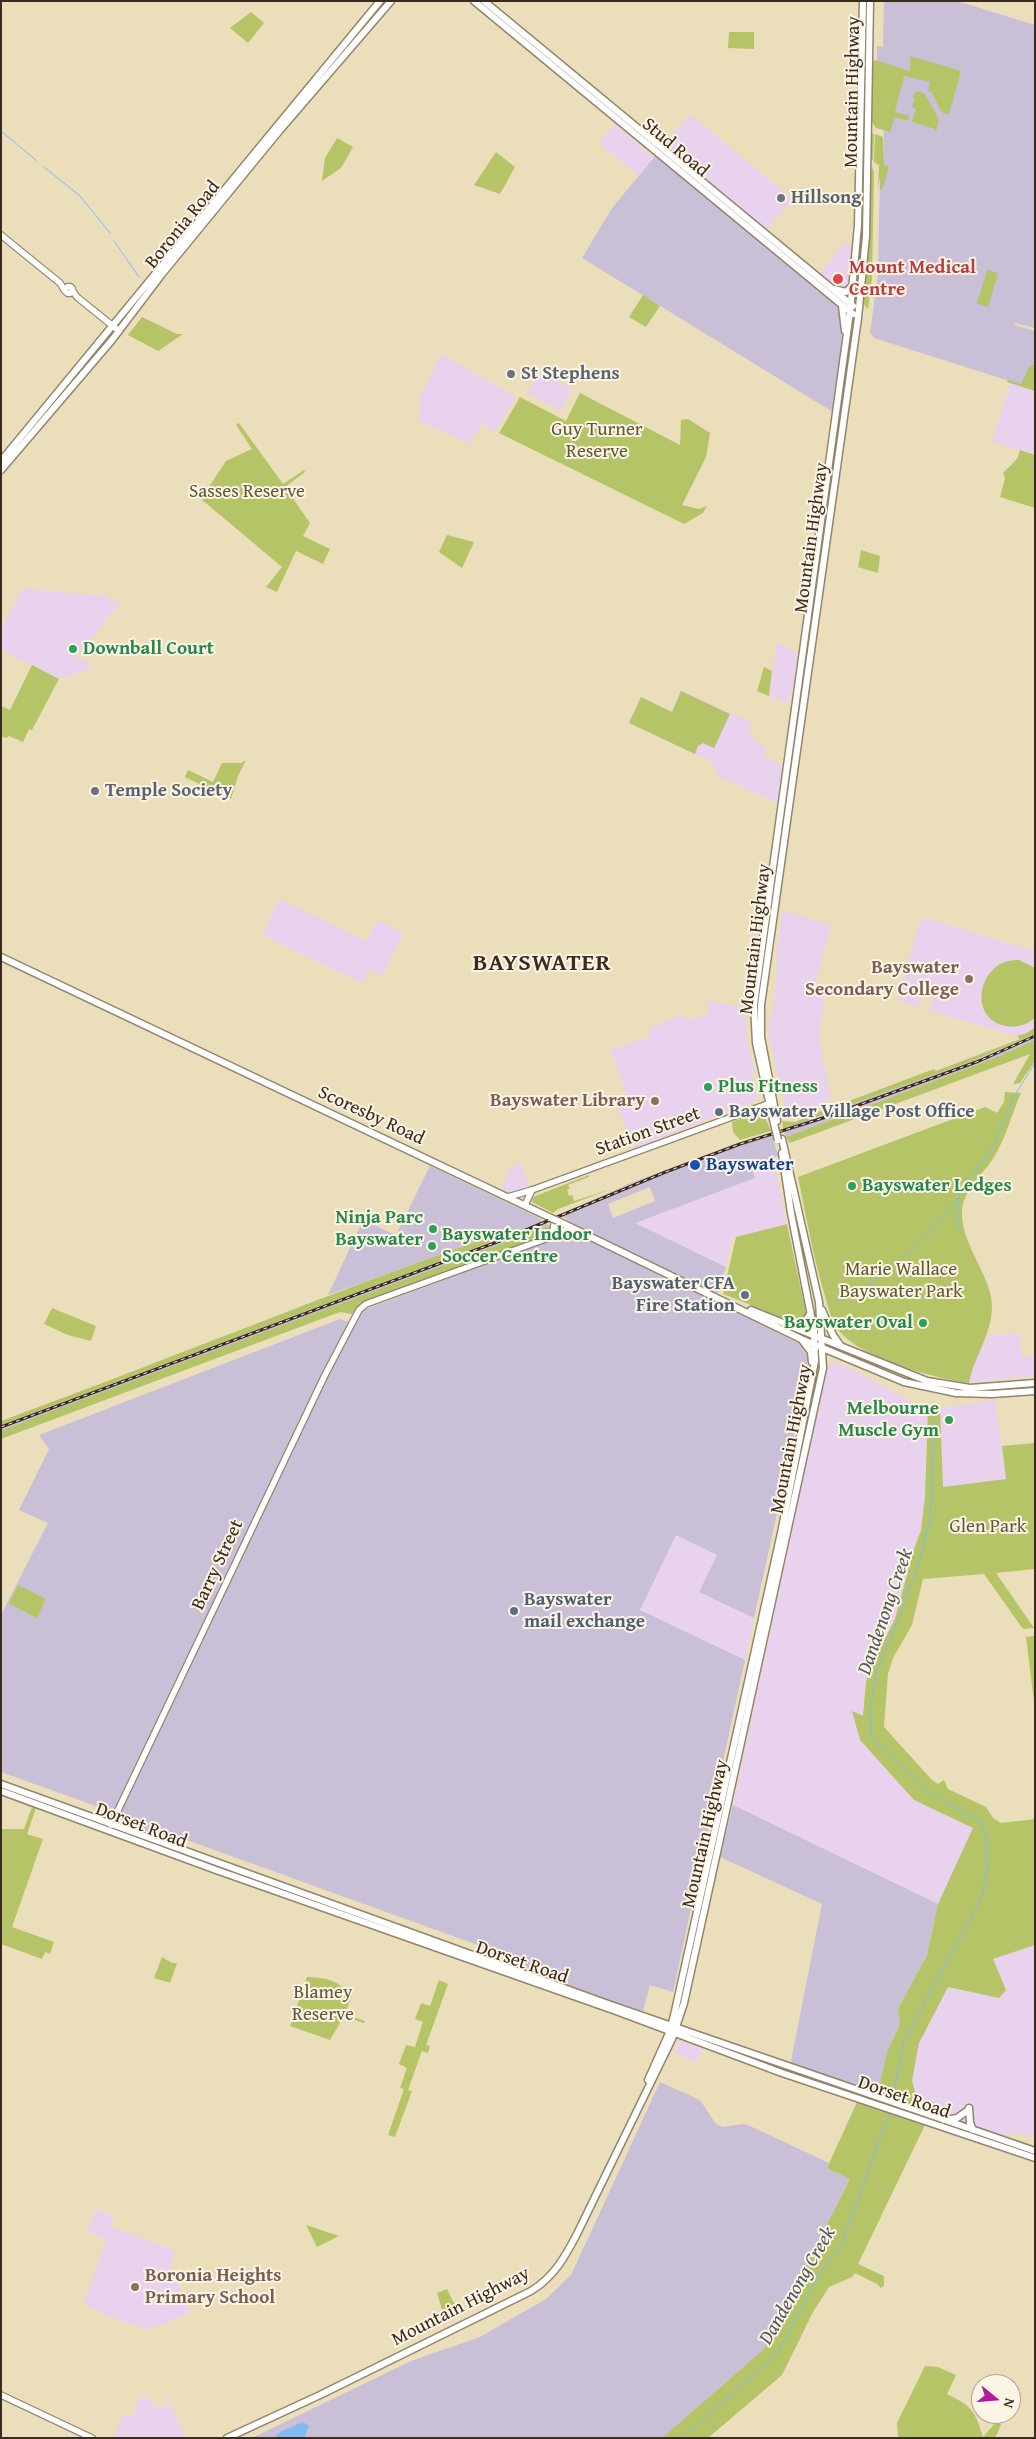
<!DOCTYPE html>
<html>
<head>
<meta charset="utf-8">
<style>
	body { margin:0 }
	#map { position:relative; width:1036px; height:2439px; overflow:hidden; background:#ebdfbb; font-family:"Gentium Book Plus",serif }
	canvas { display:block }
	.frame { position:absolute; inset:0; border:2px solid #3b2a1e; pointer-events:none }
	.north { position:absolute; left:971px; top:2374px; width:50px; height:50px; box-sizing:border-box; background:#fcf5e5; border:1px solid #afa495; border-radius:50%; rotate:107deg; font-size:14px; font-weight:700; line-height:20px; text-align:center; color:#3b2a1e }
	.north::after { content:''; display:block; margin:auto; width:18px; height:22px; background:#b5179e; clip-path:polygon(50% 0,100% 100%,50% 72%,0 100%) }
</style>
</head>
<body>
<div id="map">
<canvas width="1036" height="2439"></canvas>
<div class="frame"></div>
<div class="north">N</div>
</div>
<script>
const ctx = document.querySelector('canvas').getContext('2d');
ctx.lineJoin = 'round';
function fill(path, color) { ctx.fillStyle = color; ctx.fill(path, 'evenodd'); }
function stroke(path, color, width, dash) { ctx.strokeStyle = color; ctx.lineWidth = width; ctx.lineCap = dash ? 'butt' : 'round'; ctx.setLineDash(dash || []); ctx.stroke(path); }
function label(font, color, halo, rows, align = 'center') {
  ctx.font = font + ' "Gentium Book Plus",serif'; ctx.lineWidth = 4; ctx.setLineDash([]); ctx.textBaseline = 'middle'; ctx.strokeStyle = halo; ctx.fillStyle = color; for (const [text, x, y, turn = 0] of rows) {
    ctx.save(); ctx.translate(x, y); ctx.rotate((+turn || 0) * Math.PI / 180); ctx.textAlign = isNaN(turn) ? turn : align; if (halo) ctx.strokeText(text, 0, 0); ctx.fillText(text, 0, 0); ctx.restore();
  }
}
fill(new Path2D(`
	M690,114L793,199L764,233L661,147Z
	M614,124L654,158L639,176L599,143Z
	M845,242L852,247L849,290L843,292L817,277Z
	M441,354L516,397L495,432L481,424L470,444L419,421L421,395Z
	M539,372L572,389L561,411L527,393Z
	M1010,383L1035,391V455L992,442Z
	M23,588L101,596L104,594L113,601L121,602L76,657L91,664L89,670L59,679L1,650V629Z
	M776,643L798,653L792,692L787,704L769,696Z
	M681,690L751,722L749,737L765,746L764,756L783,765L778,803L717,776L714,763L628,723L641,697L671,711Z
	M279,899L367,941L377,920L403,933L383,975L369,969L362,983L262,935Z
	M785,911L831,925L815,984L826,988L819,1038L831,1099L787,1118L768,1031V1021H771L778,964L776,960L782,913Z
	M921,917L1035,951V1027L1027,1033L1017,1036L929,1011L935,988L925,985L918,1007L897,1000Z
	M709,1001L745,1008L747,1041L755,1072L752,1073L758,1100L634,1148L616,1103V1100L627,1096L610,1050L650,1036V1028L680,1015L691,1020L708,1014Z
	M773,1157L787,1224L732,1238L726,1267L634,1223L755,1178L752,1168Z
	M521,1164L529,1187L512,1194L501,1189L511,1167Z
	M1019,1333L1021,1357L1031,1356V1354L1035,1353V1376L969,1383L972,1367L987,1336Z
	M833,1362L846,1366L928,1410L925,1497L921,1530L914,1549L895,1619L871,1667L866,1683L863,1716L853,1711L914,1800L973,1828L938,1904L733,1805L827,1368Z
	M995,1400L1006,1479L943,1487L940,1408Z
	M676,1535L717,1555L699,1592L754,1618L745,1660L640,1610Z
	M1035,1945V2138L1017,2133L1003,2136L920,2109L911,2081L919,2043L948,1987L1006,1990L993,1959Z
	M679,2041L703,2048L697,2063L674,2052Z
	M95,2209L114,2216L111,2227L175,2250L170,2266L191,2312L149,2330L104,2315L84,2303L106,2239L87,2232Z
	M166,2395L186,2438H114L122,2415L132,2418L140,2396L154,2401L152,2407H169L163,2396Z`), '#e8d2ee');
fill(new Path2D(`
	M884,1H957L1035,25V328L1015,323L1014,325L1035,331V389L874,338L870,333L878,274L880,173L884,165L883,63L877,61V46L883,47Z
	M658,153L842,305L845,328L833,412L582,258L612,208Z
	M1035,1034V1040L992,1059L786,1137L783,1129L972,1061Z
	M772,1133L778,1156L752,1167L755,1178L635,1223L726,1267L715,1301L798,1343L808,1357L804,1390L754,1618L699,1592L717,1555L676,1535L640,1610L745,1660L673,1992L650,1985L643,2011L569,1988L548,1976L487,1955L489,1949L170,1834L167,1840L122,1823L120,1818L107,1810L1,1772V1615L48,1523L19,1510L49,1449L39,1435L340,1319L354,1324L361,1313L369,1308L567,1234L573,1223L560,1215L628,1184L735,1144ZM650,1187L655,1201L613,1218L608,1204Z
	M430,1166L535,1216L550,1226L1,1431V1425L499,1239L497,1234L328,1295L363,1220L396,1235Z
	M733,1805L938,1904L927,1955L898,2009L900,2024L887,2052L877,2097L790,2066L822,1904L720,1857Z
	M660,2082L700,2100L716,2124L722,2127L743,2124L750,2126L829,2163L827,2168L850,2179L764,2349L662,2438H252L411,2361L480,2337L546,2299L571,2275Z`), '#c9bfd7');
fill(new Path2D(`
	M251,12L264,23L248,43L230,28Z
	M729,32H754V49L728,48Z
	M910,56L961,71L949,114L942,113L931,91L928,92L930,82L904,76L895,112L909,116L908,121L895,117L890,132L876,128L870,119L872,62L876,60L910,71Z
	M916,91L925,94L939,120L936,132L935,129L912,122L916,109L912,107L915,100L913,96Z
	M874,133L873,162L880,166V170V165L874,162L875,134L883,137L884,165L889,167L882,190L880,189V177L878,189L879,166C867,159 870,148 871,136Z
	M337,138L353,147L341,168L322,181L325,158Z
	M496,152L515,167L500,194L474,185Z
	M872,166L874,173L872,278L868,309L862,302L867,258Z
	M987,270L998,273L988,307L977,303Z
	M643,295L660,306L646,327L629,317Z
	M142,317L177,334H183L158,351L128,335Z
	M1035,364V391L1007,382L1008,380L1021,384L1029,367Z
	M580,393L680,445L681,420L688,419L710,433L706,457L682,505L699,509L707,506L703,513L684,524L499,433L520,397L566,421Z
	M239,423L283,484L304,470L305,472L285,487L310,523L303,536L330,549L323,564L296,551L277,592L266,587L282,567L201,499L226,461L252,449L236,425Z
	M1020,450L1035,455V508L1000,497L1005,478L1003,473L1017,459Z
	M447,535L474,542L462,568L439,552Z
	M861,550L880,556L878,573L858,567Z
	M32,665L59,679L32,730L29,729L23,742L9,736L6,738L1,736V706L10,710Z
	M764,667L772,671L769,696L757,691Z
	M681,691L730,714L714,748L703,743L698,746L695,754L629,723L641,697L672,712Z
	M246,760L238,776L231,799L185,777L188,770L213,782L222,763H241Z
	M1019,960L1035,968V1018C1026,1025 1017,1028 1006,1026C965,1018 980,957 1019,960Z
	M1035,1027V1034L972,1061L783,1129L782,1121L795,1122L812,1115L811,1114L834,1107L835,1104H841L934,1069L936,1071L1020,1039L1017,1036L1027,1033Z
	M1035,1040V1061L1020,1083L1013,1084L1030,1054L790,1143L786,1137L992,1059Z
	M1005,1092L1021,1093C1012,1113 1006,1138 994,1157C984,1174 963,1189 962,1212C961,1245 992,1277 992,1306C992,1335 974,1356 969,1383C936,1379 856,1357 837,1328C831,1318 828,1307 825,1296C813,1257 806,1215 798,1177L985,1107L997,1113L1004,1102Z
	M762,1111L771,1131L740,1140L733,1132L732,1122Z
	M589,1175V1177L568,1185L570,1188L567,1190L569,1196L572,1195L574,1201L614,1188L558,1209L553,1213L532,1202L533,1197Z
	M787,1224L806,1313L804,1321L786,1319L723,1294L736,1237Z
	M552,1225L551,1231L546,1235L364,1303L352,1314L340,1312L1,1439V1431L49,1412Z
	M498,1234L499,1239L1,1425V1421C167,1360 331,1292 498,1234Z
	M52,1308L96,1326L91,1341L68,1335L44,1324Z
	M940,1408L943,1487L1006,1479L1002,1446L1035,1443V1569L996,1573L1034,1628L1023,1629L984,1574L923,1579L912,1625L893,1658L888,1674L884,1727L932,1780L938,1784L944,1780L948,1789L986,1807L993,1818L1001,1823L1035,1819V1945L993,1959L1006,1990L999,1998L948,1987L919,2043L912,2081L920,2109L877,2097L887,2052L900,2024L898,2009L927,1955L938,1904L973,1828L914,1800L860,1740L852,1711L863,1716L866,1682L871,1667L895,1619L914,1549L921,1530L925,1497L928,1410Z
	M18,1585L46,1599L37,1618L9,1604Z
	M1035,1636V1710L1026,1637Z
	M32,1807L36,1808L27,1834L43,1839L12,1927L54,1942L50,1954L45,1952L42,1959L1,1944V1829H24Z
	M162,1957L172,1963H177L170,1983L154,1978Z
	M307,1977C330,1978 335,1980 352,1995L345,2014L365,2021L364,2023L344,2016L330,2040L290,2026Z
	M439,1980L448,1984L426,2045L430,2046L428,2053L422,2051L408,2090L412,2091L395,2137L388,2135L404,2089L400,2088L407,2068L399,2064L406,2045L415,2047L423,2022L415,2019L421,2003L430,2006Z
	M857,2102L925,2125L858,2264L884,2276V2286L881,2288L877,2284L855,2273L852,2277L829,2287L813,2312L782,2375L708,2438H662L764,2349L850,2179L827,2168Z
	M306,2225L339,2236L317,2247Z
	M447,2289L456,2307L443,2313L437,2293Z
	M925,2366L938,2367L956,2375L947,2394C971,2406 975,2410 983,2437L998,2420L1001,2425L995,2438H898L897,2423Z`), '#b5c466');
fill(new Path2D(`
	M303,2422L309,2426L304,2438H273L282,2431Z`), '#81bbf2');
stroke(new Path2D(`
	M1,131L37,161
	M44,167L80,196L110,233
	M114,241L139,277
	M1030,464L1035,466
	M961,1233L957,1216L960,1192L994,1145L1013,1098L1035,1063
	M834,1302C877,1289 932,1233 958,1198
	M893,2097L904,2041L982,1897L987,1869V1839L980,1820L952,1806L928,1791L872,1739L870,1710L877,1670L894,1630L919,1563L930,1521L935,1419
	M682,2438L777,2354L823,2269L841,2245L889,2114`), '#81bbf2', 1);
const secondary = new Path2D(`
	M1,235L60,283L65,291
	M65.5 290a3.5 3.5 0 1 1 7 0a3.5 3.5 0 1 1-7 0Z
	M72,290L77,297L119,331
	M508,1197L532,1190L773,1102
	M525,1205L532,1190
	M546,1237L553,1231L554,1224
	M111,1825L325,1375L359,1310L366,1304L559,1234L570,1227
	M1,2395L92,2438`);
const primary = new Path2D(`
	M474,1L853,314
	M484,1L853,306
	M834,289L846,292L853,285
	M842,306L845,331
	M1,461L380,1
	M1,470L112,340L162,274L280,130L391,1
	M1,957L551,1218
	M777,1121L761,1037V1005L858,318L866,236L870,1
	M775,1128L756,1043L754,1004L850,312L858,225L863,1
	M560,1222L801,1339L904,1382L956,1393L992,1394L1035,1391
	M751,1310L927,1381L970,1388L1035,1383
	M822,1310L833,1335L840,1345
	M792,1325H803L810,1314
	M802,1340L811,1352L812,1362
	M1,1784L608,2004L1035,2151
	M1,1791L216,1870L616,2011L782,2073L1035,2158
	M648,2080L670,2031L675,2011L781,1533L815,1361L814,1331L791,1213L782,1153
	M969,2108L970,2123L973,2130
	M944,2120L957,2118L967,2111
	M227,2438L320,2395L531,2291C554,2277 565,2257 577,2234L672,2039L684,2003L823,1368L819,1302L782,1139`);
stroke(secondary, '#93846c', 8);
stroke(primary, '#93846c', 9);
stroke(secondary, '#fff', 5.5);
stroke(primary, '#fff', 6);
const rail = new Path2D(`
	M1,1427L497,1242L663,1173L740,1144L823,1118L979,1061L1035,1036`);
stroke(rail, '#3b2a1e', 3);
stroke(rail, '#fcf5e5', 1, [4]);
const primaryBridge = new Path2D(`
	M775,1128L778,1140
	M551,1218L560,1222`);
stroke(primaryBridge, '#93846c', 9, []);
stroke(primaryBridge, '#fff', 6);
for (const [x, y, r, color] of [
	[781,198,5,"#6b7280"],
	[838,279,6,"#e0444e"],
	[511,374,5,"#6b7280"],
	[73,649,5,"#2e9e5b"],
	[95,791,5,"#6b7280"],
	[969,979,5,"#8d6e63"],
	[708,1087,5,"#2e9e5b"],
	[655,1101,5,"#8d6e63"],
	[719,1112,5,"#5c6f8a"],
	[695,1165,6,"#1a4fb4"],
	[852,1186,5,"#2e9e5b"],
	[433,1229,5,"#2e9e5b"],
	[432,1246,5,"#2e9e5b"],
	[745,1295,5,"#5c6f8a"],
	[923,1323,5,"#2e9e5b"],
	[949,1420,5,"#2e9e5b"],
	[514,1611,5,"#5c6f8a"],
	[135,2287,5,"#8d6e63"]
]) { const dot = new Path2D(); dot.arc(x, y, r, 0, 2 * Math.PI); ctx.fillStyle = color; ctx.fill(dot); stroke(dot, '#fcf5e5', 2); }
label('19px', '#3b2a1e', '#fcf5e5', [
	["Mountain Highway",853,92,-89],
	["Stud Road",675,148,40],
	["Boronia Road",183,225,-51],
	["Mountain Highway",812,538,-82],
	["Mountain Highway",756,939,-83],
	["Scoresby Road",371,1116,25],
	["Station Street",648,1132,-20],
	["Mountain Highway",792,1439,-79],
	["Barry Street",218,1565,-65],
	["Dorset Road",141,1826,21],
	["Mountain Highway",706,1834,-77],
	["Dorset Road",522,1963,19],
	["Dorset Road",904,2098,19],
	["Mountain Highway",461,2307,-27]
]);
label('bold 19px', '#5b616d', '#fcf5e5', [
	["Hillsong",791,198],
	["St Stephens",521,374],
	["Temple Society",105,791]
], 'left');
label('bold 19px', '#be3a42', '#fcf5e5', [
	["Mount Medical",849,268],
	["Centre",849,290]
], 'left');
label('19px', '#605834', '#fcf5e5', [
	["Guy Turner",597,430],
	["Reserve",597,452],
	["Sasses Reserve",247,492],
	["Marie Wallace",901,1270],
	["Bayswater Park",901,1292],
	["Glen Park",988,1527],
	["Blamey",323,1993],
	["Reserve",323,2015]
]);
label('bold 19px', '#27864d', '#fcf5e5', [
	["Downball Court",83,649],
	["Plus Fitness",718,1087],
	["Bayswater Ledges",862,1186],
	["Ninja Parc",423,1218,"right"],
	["Bayswater",423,1240,"right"],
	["Bayswater Indoor",442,1235],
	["Soccer Centre",442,1257],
	["Bayswater Oval",913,1323,"right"],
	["Melbourne",939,1409,"right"],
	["Muscle Gym",939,1431,"right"]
], 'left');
label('bold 19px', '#785e54', '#fcf5e5', [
	["Bayswater",959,968],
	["Secondary College",959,990],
	["Bayswater Library",645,1101],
	["Boronia Heights",145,2276,"left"],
	["Primary School",145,2298,"left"]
], 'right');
label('bold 19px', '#4e5e75', '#fcf5e5', [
	["Bayswater Village Post Office",729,1112],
	["Bayswater CFA",735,1284,"right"],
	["Fire Station",735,1306,"right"],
	["Bayswater",524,1600],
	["mail exchange",524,1622]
], 'left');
label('bold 19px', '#164399', '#fcf5e5', [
	["Bayswater",706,1165]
], 'left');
label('italic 20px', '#50565e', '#fcf5e5', [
	["Dandenong Creek",886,1612,-71],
	["Dandenong Creek",798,2286,-60]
]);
ctx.letterSpacing = '1px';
label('bold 24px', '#3b2a1e', '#fcf5e5', [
	["BAYSWATER",542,964]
]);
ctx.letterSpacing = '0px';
</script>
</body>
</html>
